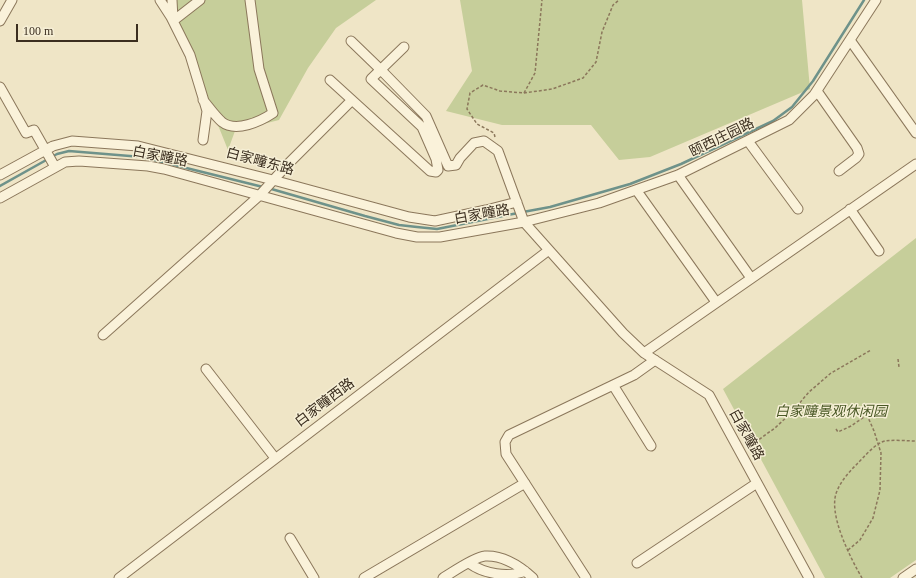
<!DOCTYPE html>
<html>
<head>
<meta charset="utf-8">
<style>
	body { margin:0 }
	#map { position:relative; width:916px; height:578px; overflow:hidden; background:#efe5c6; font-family:"Times New Roman",serif }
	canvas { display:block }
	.scale { position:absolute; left:16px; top:24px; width:122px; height:18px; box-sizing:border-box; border:2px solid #3b2e1f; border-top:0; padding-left:5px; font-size:12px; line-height:14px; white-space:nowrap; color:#3b2e1f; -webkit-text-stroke:3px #f6efd6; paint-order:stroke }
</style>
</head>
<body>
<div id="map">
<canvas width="916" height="578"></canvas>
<div class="scale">100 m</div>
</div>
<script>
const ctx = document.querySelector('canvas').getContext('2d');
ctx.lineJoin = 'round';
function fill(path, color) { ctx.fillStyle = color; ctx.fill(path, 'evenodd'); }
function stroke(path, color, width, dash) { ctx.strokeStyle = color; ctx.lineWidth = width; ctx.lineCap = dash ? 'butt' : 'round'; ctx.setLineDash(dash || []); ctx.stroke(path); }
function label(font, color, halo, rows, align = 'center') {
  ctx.font = font + ' "Times New Roman","Noto Sans SC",serif'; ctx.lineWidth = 3; ctx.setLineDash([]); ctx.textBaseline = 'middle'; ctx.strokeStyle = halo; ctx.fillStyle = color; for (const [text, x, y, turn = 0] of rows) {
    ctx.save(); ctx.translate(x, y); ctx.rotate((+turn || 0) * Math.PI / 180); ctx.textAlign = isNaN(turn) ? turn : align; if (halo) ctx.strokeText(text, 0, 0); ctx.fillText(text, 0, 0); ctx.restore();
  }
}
fill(new Path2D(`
	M155,0H376L336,28L308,68L279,120L235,131L228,150L183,38Z
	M460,0H802L810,89L650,157L619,160L591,125H502L446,111L472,71Z
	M916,238V560L890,578H825L723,389Z`), '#c6ce9a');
stroke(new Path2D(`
	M0,186L57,154L69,151L142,157L263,187
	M268,188L365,216L399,225L417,227L437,229L518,213
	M523,212L550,207L630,184L681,164L773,121L792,107L813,81L864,0`), '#6e928a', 2.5);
const minor = new Path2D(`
	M160,0L171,17L190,55L207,111L203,140
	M172,0L173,19
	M0,21L12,0
	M173,21L200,0
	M850,40L916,133
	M351,41L381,70L426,116L448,166L456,165L460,158L474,143L484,141L498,151L524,222L599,203L678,175L789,120L814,95L876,0
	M330,80L430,171L436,172L438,170L436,159L422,127L371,79L404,47
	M0,87L26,133L34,130L55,167
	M817,91L857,148L859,154L856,158L839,171
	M203,100C209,107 215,116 222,122C236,133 261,121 273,113L259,69L250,0
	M748,141L798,209
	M0,175L53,146L72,141L138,146L273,180L409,217L435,221L486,210L517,202
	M678,175L751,278
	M637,191L716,302
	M0,198L65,162L79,161L148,166L164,169L396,233L417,237H440L524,222L623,333L644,353L709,395L809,578
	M850,209L879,251
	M103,335L259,196L287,165L352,100
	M644,353L916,164
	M206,369L275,458
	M613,385L651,446
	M290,538L314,578
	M469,563C484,574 508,578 525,571
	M637,563L757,483
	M119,578L549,250
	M364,578L525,483
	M443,578C453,572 474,557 485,556C504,555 520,566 533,578
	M586,578L506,454L505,442L509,435L634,375L655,360
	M903,578L916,569`);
stroke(minor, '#8b775b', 11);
stroke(new Path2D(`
	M524,93L535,73L542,0
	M495,137L494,133L477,124L467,109L470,93L483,85L500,91L524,93L552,89L583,78L596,62L602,32L613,5L619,0
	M898,359L899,367
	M836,429L838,432L851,426L867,415
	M747,448L775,428L792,412L809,392L831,373L871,350
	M848,550L860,540L873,518L880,490L881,453L874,431L867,415L866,403
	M862,578C851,559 827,513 837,491C841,481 849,472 857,464C864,457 873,446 882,442C887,439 909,441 916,441`), '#8b775b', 1.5, [3, 2]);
stroke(minor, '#faf2da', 9);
label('14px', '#3b2e1f', '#f6efd6', [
	["颐西庄园路",722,138,-26],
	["白家疃路",160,157,11],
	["白家疃东路",260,162,15],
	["白家疃路",482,215,-10],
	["白家疃西路",325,403,-37],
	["白家疃路",746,435,61]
]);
label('italic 14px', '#495825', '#f6efd6', [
	["白家疃景观休闲园",831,412]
]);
</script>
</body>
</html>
